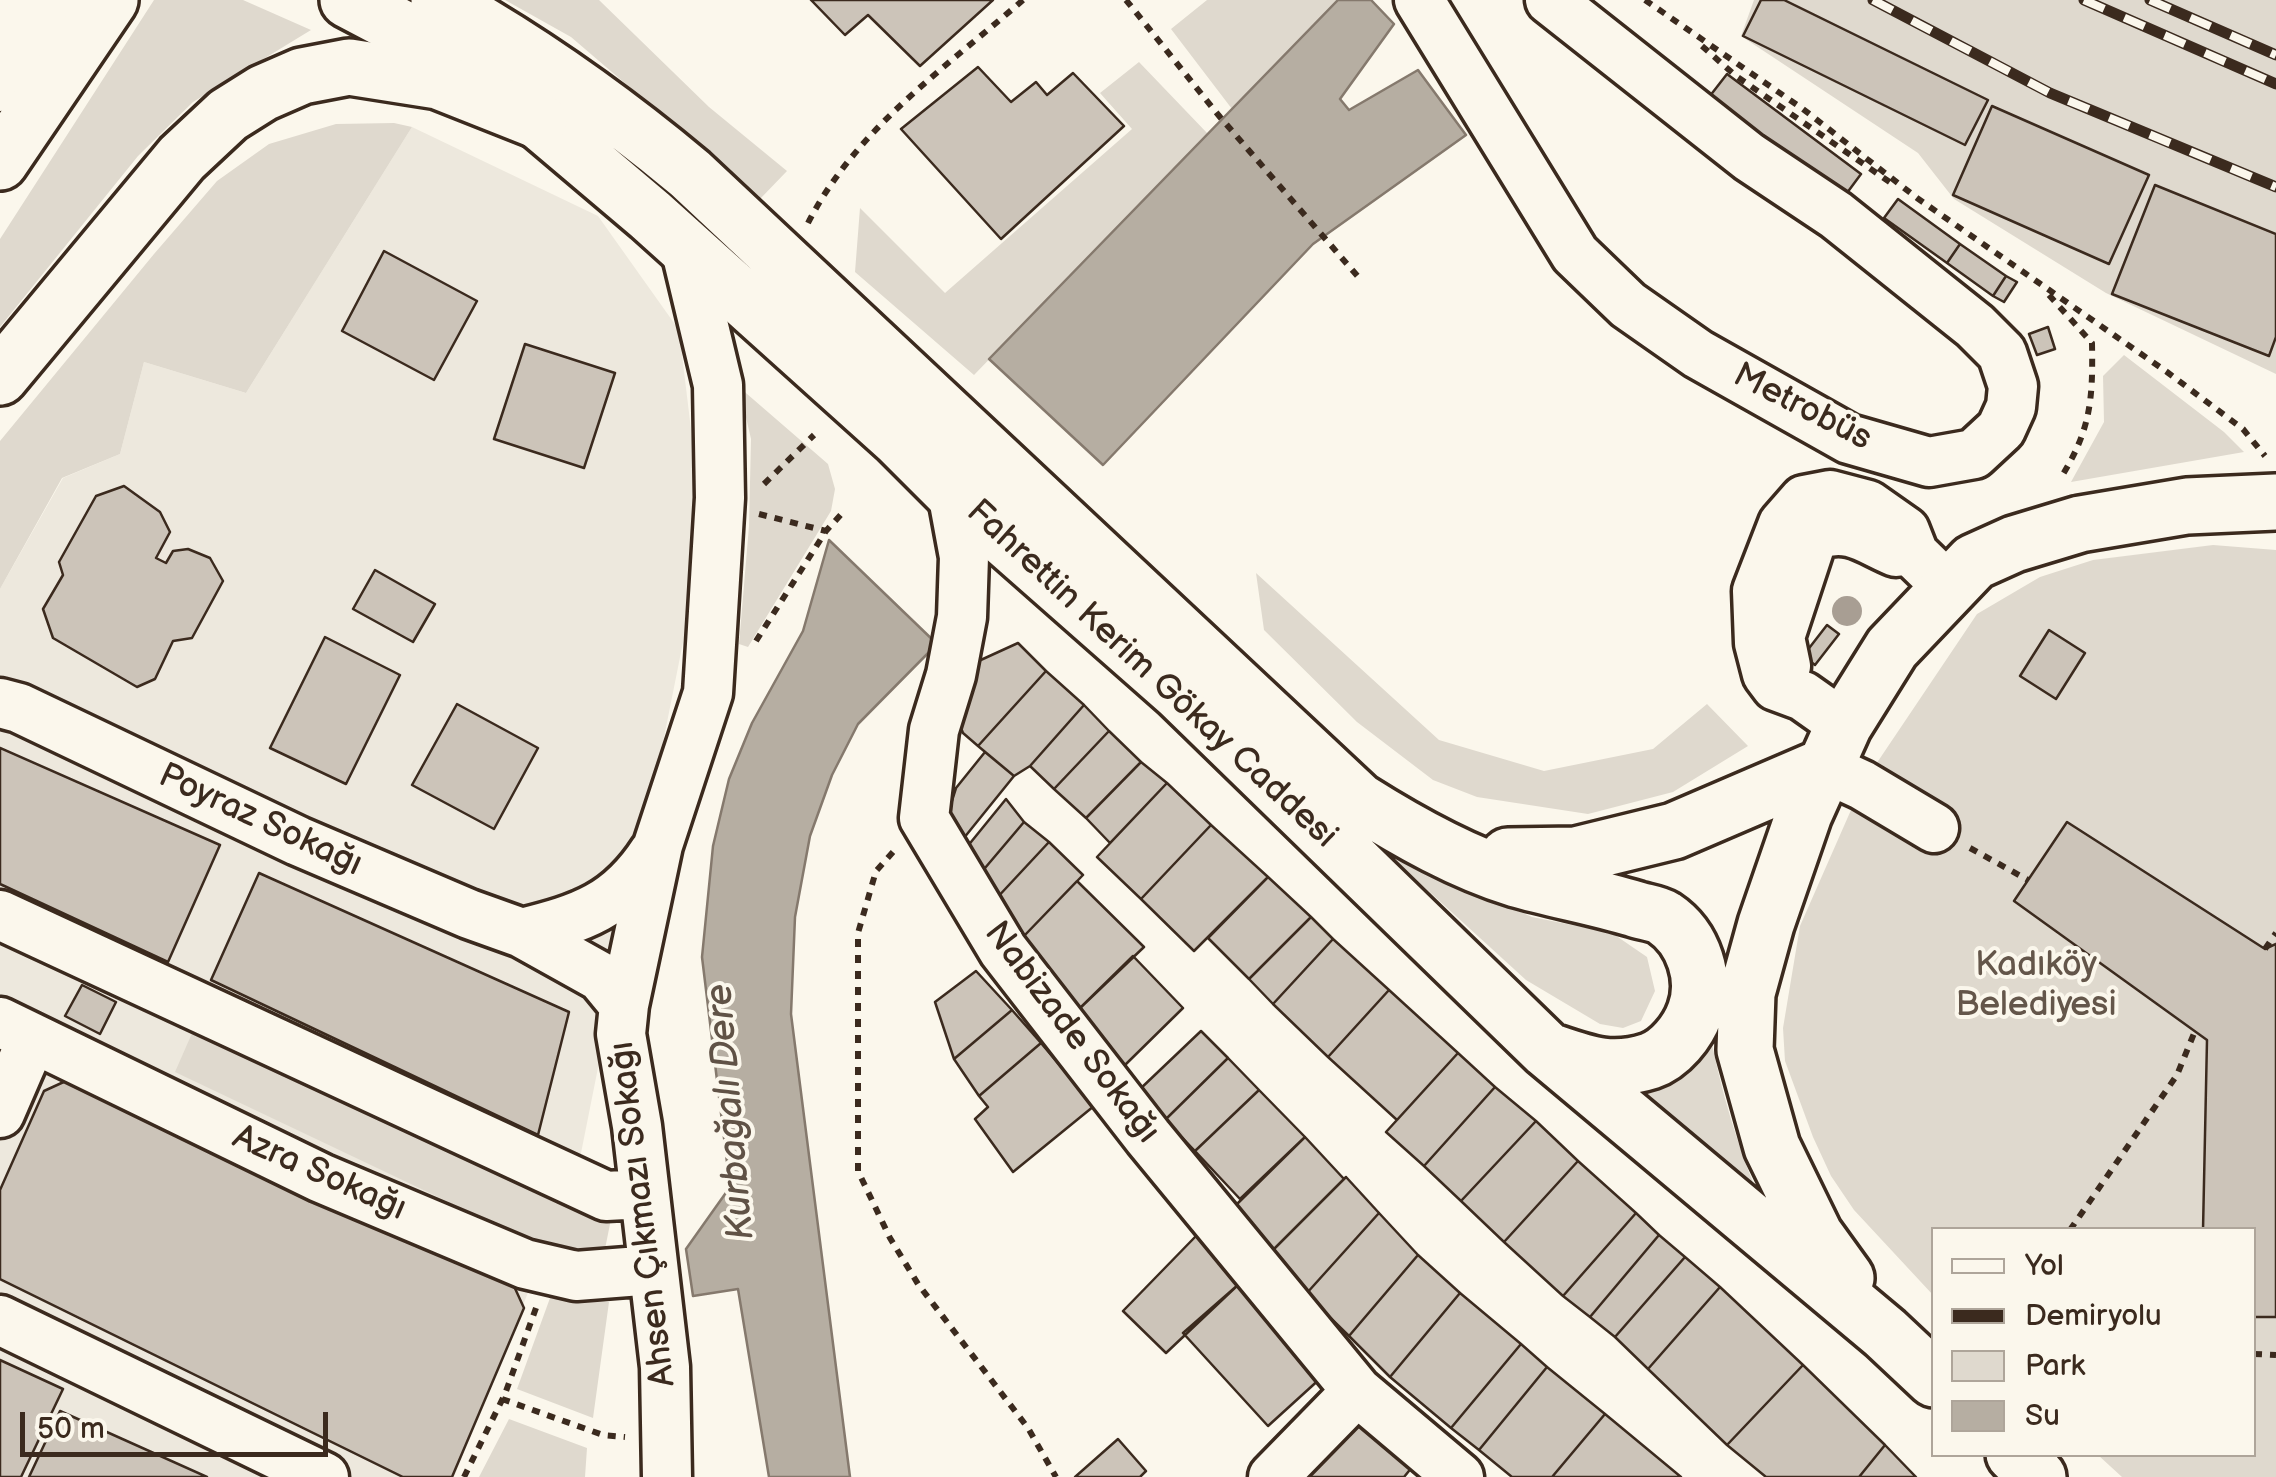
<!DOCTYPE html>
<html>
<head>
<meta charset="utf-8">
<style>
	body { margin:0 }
	#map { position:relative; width:2276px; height:1477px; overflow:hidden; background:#fbf7ec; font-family:"Balsamiq Sans",sans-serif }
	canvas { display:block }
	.legend { position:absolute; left:1931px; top:1227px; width:325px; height:230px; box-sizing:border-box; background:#fbf7ec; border:2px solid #aea59a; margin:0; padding:12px 18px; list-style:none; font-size:30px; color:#3b2a1e }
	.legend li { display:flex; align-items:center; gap:20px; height:50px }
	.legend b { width:50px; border:2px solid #aea59a }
	.scale { position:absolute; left:20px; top:1412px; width:308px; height:45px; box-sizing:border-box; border:5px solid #3b2a1e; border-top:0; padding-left:12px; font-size:30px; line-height:35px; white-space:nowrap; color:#3b2a1e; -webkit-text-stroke:8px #fbf7ec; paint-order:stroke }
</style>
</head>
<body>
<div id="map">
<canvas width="2276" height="1477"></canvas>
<ul class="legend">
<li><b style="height:12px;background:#fbf7ec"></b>Yol</li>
<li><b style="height:12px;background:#3b2a1e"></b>Demiryolu</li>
<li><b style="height:28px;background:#dfd9ce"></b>Park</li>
<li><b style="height:28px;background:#b6aea2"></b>Su</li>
</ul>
<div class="scale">50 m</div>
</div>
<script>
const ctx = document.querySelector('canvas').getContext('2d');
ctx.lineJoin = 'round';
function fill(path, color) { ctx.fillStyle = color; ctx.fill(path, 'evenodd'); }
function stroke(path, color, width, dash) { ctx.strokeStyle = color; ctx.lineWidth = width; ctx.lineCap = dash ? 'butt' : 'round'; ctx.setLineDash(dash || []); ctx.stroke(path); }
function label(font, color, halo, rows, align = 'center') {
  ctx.font = font + ' "Balsamiq Sans",sans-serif'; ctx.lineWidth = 8; ctx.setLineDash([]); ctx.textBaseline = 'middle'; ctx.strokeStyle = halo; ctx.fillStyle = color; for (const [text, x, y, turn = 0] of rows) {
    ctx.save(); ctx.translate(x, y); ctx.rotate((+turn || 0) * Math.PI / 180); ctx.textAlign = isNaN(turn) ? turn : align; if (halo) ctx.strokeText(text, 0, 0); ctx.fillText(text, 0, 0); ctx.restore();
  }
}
fill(new Path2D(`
	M412,127L598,216L679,330L704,537L578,1168L454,1477H0V589L63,478L120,454L144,362L246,393Z`), '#ede8dd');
fill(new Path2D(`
	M154,0H243L311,30L193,102L138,156L0,327V239Z
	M505,0H599L709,107L787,171L760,199L571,37Z
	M1207,0H1338L1232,109L1171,29Z
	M1754,0H2276V374L2106,293L1954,199L1918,153L1741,36Z
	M1139,62L1208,134L974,375L855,272L860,208L945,293L1132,129L1100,93Z
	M394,123L412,127L246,393L144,362L120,454L62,478L0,589V441L154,254L217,181L269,144L336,124Z
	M2124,355L2224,432L2244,452L2071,482L2104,422L2103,376Z
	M739,387L828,464L835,489L831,511L748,647L739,644L749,526L751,439Z
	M2213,545L2276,550V1477H2122L2098,1455L2254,1454V1230H1934L1933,1295L1854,1210L1831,1176L1813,1137L1785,1061L1783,1028L1800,926L1862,785L1977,614L2040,577L2093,560Z
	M1256,573L1439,740L1544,771L1653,749L1707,704L1748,746L1673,792L1588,814L1477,797L1433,780L1357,722L1264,630Z
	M1388,854L1532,917L1612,933L1647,957L1655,991L1641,1021L1623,1028L1600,1024L1526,980Z
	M1708,1023C1720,1089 1738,1150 1765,1211L1627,1097L1657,1087Z
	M193,1031L611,1219L604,1254L554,1252L175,1072Z
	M550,1298L609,1302L593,1418L517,1389Z
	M509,1419L587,1448L585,1477H479Z`), '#dfd9ce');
const water = new Path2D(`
	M1338,0H1371L1394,24L1340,99L1349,110L1418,70L1466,135L1313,244L1103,465L989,359Z
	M829,540L937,644L858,724L832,775L810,836L795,917L791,1014L850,1477H769L738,1289L693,1296L686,1249L730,1187L702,957L713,846L729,779L752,723L803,631Z`);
fill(water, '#b6aea2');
stroke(water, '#85796d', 2.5);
const building = new Path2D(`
	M811,0H993L920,66L868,15L845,35Z
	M1761,0H1784L1988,100L1965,145L1743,36Z
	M978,67L1011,102L1036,82L1047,95L1073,73L1124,126L1001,239L901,129Z
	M1727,74L1861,174L1841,201L1706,101Z
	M1992,106L2149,175L2109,264L1953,195Z
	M2155,185L2276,234V337L2269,356L2112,294Z
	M1898,199L1960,244L1947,263L1884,218Z
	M1960,244L2006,276L1993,296L1947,263Z
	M384,251L477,301L434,380L342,331Z
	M2006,276L2017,282L2004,302L1993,296Z
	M2048,327L2055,349L2037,355L2029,334Z
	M525,344L615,373L584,468L494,439Z
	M124,486L160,512L170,532L156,558L166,563L173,551L188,549L210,558L223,581L192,638L173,641L155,679L137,687L53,638L43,609L63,575L59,562L96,496Z
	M375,570L435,604L413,642L353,609Z
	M1827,625L1839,634L1815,665L1803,656Z
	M2049,630L2085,653L2056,699L2020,676Z
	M325,637L400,675L346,784L270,748Z
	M1018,643L1046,671L978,746L963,733L957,718L972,664Z
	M1046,671L1084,705L1030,766L1014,776L978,746Z
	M457,704L538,748L494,829L412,785Z
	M1084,705L1109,731L1054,789L1030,766Z
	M1109,731L1141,762L1086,818L1054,789Z
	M0,748L220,845L168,962L0,884Z
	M985,752L1014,776L955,849L943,829L956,788Z
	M1141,762L1167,783L1110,843L1086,818Z
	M1167,783L1211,825L1141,899L1097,857Z
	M1006,799L1024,822L974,881L958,858Z
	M1024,822L1049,842L994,901L974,881Z
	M2067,822L2265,949L2276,944V1317H2254V1230H2203L2207,1040L2014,901Z
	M1211,825L1268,877L1194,951L1141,899Z
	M1049,842L1083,875L1024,936L994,901Z
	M259,873L569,1012L538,1135L211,980Z
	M1268,877L1311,917L1249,979L1208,938Z
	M1077,881L1144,947L1077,1011L1024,936Z
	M1311,917L1333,939L1273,1004L1249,979Z
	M1333,939L1389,990L1328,1057L1273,1004Z
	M1133,956L1183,1008L1124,1066L1077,1011Z
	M976,971L1012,1010L954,1059L935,1002Z
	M82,985L116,1002L100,1034L65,1016Z
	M1389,990L1458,1053L1397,1120L1328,1057Z
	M1012,1010L1041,1043L979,1096L954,1059Z
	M1201,1031L1228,1058L1165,1120L1138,1091Z
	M1041,1043L1094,1106L1013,1172L975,1119L988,1107L979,1096Z
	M1458,1053L1495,1087L1424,1166L1386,1132Z
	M1228,1058L1259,1090L1195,1151L1165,1120Z
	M68,1080L513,1284L524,1308L452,1477H403L0,1279V1190L44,1091Z
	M1495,1087L1536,1121L1461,1201L1424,1166Z
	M1259,1090L1305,1137L1240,1199L1195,1151Z
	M1536,1121L1578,1161L1504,1242L1461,1201Z
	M1305,1137L1344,1179L1272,1251L1236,1205Z
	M1578,1161L1636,1213L1563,1296L1504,1242Z
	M1346,1177L1379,1213L1306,1294L1272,1251Z
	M1379,1213L1418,1255L1349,1336L1306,1294Z
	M1636,1213L1659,1235L1590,1317L1563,1296Z
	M1659,1235L1685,1257L1615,1337L1590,1317Z
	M1196,1236L1239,1284L1166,1353L1123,1311Z
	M1418,1255L1460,1293L1390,1377L1349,1336Z
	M1685,1257L1720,1287L1648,1369L1615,1337Z
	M1239,1284L1323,1376L1268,1426L1183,1333Z
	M1720,1287L1803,1365L1727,1445L1648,1369Z
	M1460,1293L1521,1344L1451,1428L1390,1377Z
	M1521,1344L1547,1367L1479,1450L1451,1428Z
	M0,1360L63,1389L21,1477H0Z
	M1803,1365L1885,1445L1859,1477H1766L1727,1445Z
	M1547,1367L1605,1414L1552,1477H1512L1479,1450Z
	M1355,1408L1417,1461L1404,1477H1293Z
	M60,1411L207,1477H29Z
	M1605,1414L1681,1477H1552Z
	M1118,1439L1146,1471L1140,1477H1075Z
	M1885,1445L1916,1477H1859Z`);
fill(building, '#ccc4b9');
stroke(building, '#3b2a1e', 2.5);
const minor = new Path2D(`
	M1419,0L1575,254L1628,305L1698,354L1849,439L1929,462L1974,454L2001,429L2011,407L2013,386L2002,353L1975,326L1836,215L1749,157L1550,0
	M0,21L15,0
	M0,87L59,0
	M952,492L964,557L962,617L951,675L934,730L924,818L1003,950L1148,1137L1357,1391L1459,1477
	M1786,666L1780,637L1811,543L1820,534C1851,524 1869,541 1896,552
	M0,703L19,708L298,841L469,914L522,933L601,977L624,1005
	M1844,725L1803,696L1776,686L1767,674L1759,643L1757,591L1783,524L1804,500L1830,495L1868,505L1905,531L1914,554L1949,588
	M1823,767L1862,785L1934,828
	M0,915L606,1196L644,1194
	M522,933C582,918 619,906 654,852
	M0,1022L321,1178L525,1264L576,1276L653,1270
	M0,1113L32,1039
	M0,1320L324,1477
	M667,1477L665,1367L637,1126L621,1034L624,1005L658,845L708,693L720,498L718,385L685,247
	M1273,1477L1357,1391`);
const major = new Path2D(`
	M348,0L424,40L539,121L650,215L899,439L952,492L1179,692L1547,1050L1885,1333L1934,1379
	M439,0C529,50 611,108 690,174L1359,801C1408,832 1461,862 1516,879C1555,890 1595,897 1635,909C1643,912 1656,913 1664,918C1694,938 1707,979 1695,1012C1688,1032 1670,1054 1650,1061C1613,1073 1590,1065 1555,1053
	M1508,856L1576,855L1674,831L1823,767
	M1846,1278L1815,1235L1772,1147L1745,1050L1747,993L1766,924L1804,814L1844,725L1892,648L1974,562L2014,544L2080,524L2187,506L2276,502
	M2014,1454L2038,1477`);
const highway = new Path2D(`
	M0,162L110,0
	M0,377L182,158L228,115L263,93L302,76L349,67L438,81L539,121`);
stroke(minor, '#3b2a1e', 55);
stroke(major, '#3b2a1e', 62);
stroke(highway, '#3b2a1e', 62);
stroke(new Path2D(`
	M1126,0L1220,117L1360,279
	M1645,0L1803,109L1917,198L2167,372L2243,429L2265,456
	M1702,46L1736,76L1894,185
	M808,223C856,129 945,68 1023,0
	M2049,295L2092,343C2093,399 2091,430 2060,479
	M764,484L814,435
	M759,514L826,531
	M756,641L826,531L845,510
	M1970,848L2028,880
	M893,852L876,871L858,933V1171L890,1238L918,1284L1028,1428L1056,1477
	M2265,949L2276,933
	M2070,1230L2177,1075L2195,1031
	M2254,1354L2276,1355
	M502,1399L603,1435L625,1437
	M464,1477L505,1394L536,1308`), '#3b2a1e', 6, [8, 8]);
stroke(minor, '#fbf7ec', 48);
stroke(major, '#fbf7ec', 55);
stroke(highway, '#fbf7ec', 55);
const rail = new Path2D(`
	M1873,0L2050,93L2276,187
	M2084,0L2276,84
	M2150,0L2276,55`);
stroke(rail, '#3b2a1e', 11);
stroke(rail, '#fbf7ec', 8, [22]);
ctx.fillStyle = '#a89e93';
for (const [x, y] of [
	[1847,611]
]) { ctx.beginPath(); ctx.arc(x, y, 15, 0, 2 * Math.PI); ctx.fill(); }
label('35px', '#3b2a1e', '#fbf7ec', [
	["Metrobüs",1802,408,27],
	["Fahrettin Kerim Gökay Caddesi",1151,675,43],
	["Poyraz Sokağı",260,821,25],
	["Nabizade Sokağı",1071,1033,53],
	["Azra Sokağı",319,1174,24],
	["Ahsen Çıkmazı Sokağı",644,1214,-97]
]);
label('35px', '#64564a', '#fbf7ec', [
	["Kadıköy",2036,966],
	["Belediyesi",2036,1006]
]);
label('italic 38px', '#605246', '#fbf7ec', [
	["Kurbağalı Dere",732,1112,-95]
]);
</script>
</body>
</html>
